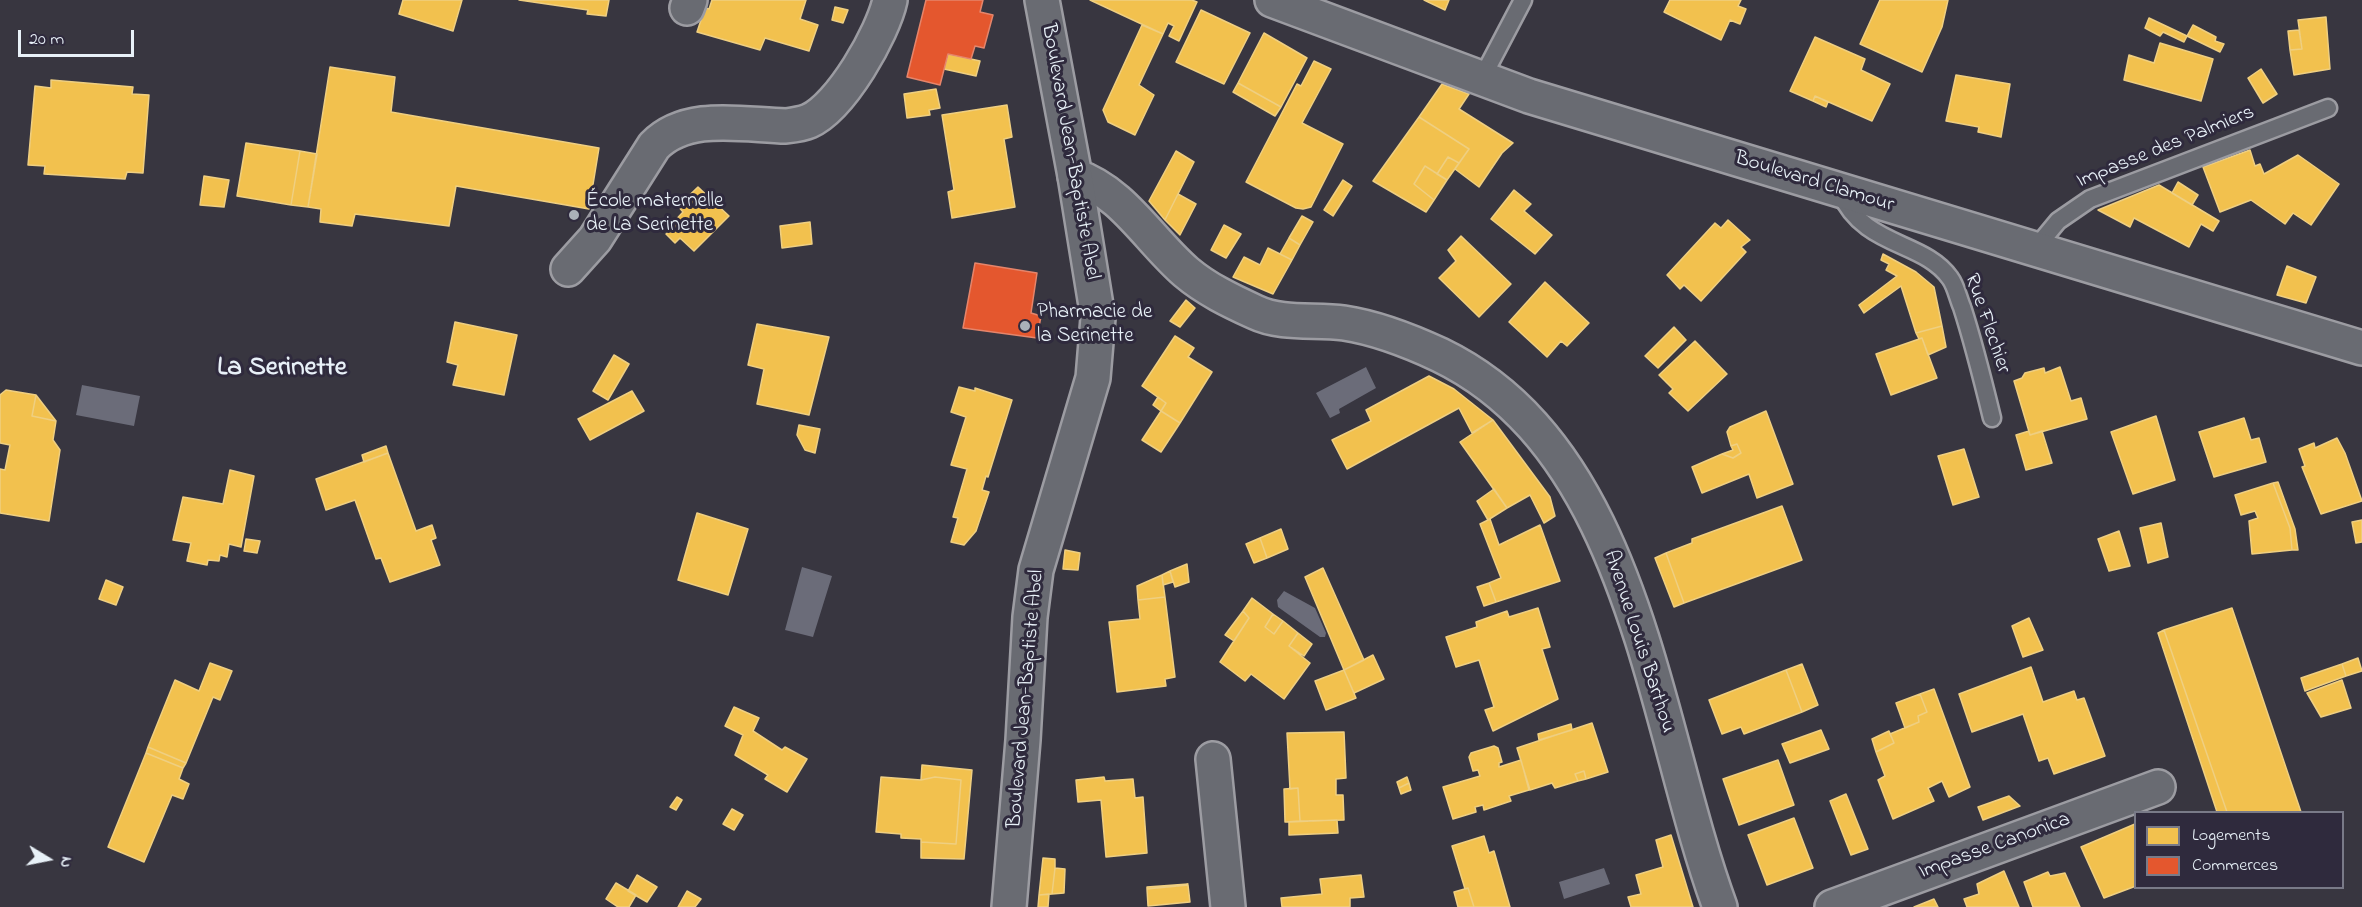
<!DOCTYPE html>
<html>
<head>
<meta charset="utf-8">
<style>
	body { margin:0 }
	#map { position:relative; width:2362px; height:907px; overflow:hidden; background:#383640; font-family:"Indie Flower",sans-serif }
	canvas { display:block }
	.legend { position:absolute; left:2134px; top:811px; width:210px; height:78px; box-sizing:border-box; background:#2f2a3d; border:2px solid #797a88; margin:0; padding:8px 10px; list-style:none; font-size:18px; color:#e8f1f8 }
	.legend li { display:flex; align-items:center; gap:12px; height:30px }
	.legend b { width:30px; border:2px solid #797a88 }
	.north { position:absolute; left:18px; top:829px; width:60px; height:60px; -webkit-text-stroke:4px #2f2a3d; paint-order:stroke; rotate:100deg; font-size:16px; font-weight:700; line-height:24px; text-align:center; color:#e8f1f8 }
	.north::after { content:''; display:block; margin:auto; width:21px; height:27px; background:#e8f1f8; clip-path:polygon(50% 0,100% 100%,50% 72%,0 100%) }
	.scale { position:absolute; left:18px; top:30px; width:116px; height:27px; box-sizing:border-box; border:3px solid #e8f1f8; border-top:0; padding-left:8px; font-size:18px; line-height:21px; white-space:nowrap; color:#e8f1f8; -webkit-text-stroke:4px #2f2a3d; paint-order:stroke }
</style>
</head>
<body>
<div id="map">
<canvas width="2362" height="907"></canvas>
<ul class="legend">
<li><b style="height:16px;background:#f2c14e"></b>Logements</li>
<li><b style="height:16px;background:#e4572e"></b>Commerces</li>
</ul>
<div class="north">N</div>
<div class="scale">20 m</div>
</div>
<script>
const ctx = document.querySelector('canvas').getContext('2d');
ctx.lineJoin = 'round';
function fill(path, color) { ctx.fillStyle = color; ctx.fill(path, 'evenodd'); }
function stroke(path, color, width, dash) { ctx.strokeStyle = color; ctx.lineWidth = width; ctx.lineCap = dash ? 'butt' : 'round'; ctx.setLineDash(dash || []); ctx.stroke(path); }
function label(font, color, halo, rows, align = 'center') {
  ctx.font = font + ' "Indie Flower",sans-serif'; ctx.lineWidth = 6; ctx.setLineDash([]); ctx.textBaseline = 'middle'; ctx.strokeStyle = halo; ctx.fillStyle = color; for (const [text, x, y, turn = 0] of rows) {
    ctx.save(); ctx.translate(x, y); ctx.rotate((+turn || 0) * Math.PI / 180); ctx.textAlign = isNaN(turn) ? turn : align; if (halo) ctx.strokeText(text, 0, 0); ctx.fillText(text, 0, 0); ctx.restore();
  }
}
fill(new Path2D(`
	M1366,367L1376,388L1339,409L1340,413L1330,418L1316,393Z
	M82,385L140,396L134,426L76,415Z
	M802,567L832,576L813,637L785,630Z
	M1284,591L1315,608L1326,633L1325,637H1320L1278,607L1277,600Z
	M1604,868L1610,884L1564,899L1559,882Z`), '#6b6c79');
const homes = new Path2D(`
	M403,0H462L453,31L399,14Z
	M519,0H609L606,16L587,14L588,10Z
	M712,0H806L800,19L818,25L809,51L765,38L760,50L697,32L705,8L709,9Z
	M1090,0H1192L1197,2L1179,41L1169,36L1174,26L1168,23L1163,34Z
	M1424,0H1449L1445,10Z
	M1670,0H1741L1738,6L1746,9L1740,24L1730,20L1721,40L1664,12Z
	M1880,0H1948L1942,27L1922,72L1860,44Z
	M835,7L848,10L843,23L832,20Z
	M1201,10L1250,33L1224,84L1176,62Z
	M2326,17L2330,69L2294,75L2290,50L2302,49L2298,20Z
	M2149,18L2187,36L2184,42L2163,32L2160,36L2145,28Z
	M1142,25L1163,34L1139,85L1154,95L1135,135L1108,122L1103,110Z
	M2193,25L2216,37L2215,41L2224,44L2220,52L2187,36Z
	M2299,30L2302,49L2290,50L2288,31Z
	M1264,33L1307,58L1281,107L1238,83Z
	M1815,37L1865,59L1861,70L1890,84L1872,121L1815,96L1813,101L1790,91Z
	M2160,43L2213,59L2201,101L2124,80L2129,55L2154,63Z
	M948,54L980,61L976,76L944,69Z
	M1314,61L1331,69L1302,123L1343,144L1311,207L1303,209L1296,208L1246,182L1297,84L1301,86Z
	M330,67L395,77L391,112L599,148L589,209L456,186L449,226L355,214L352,226L320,222L321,209L308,207Z
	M2261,69L2277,94L2263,103L2248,78Z
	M1956,75L2010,84L2001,137L1978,132L1979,127L1946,121Z
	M51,80L133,87L132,94L149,95L143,173L127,172L125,179L44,174L45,166L28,165L35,86L51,88Z
	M1238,83L1281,107L1275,116L1233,92Z
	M1442,84L1469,94L1459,109L1513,143L1502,153L1479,187L1455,169L1469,149L1419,117Z
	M936,89L940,108L929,110L930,115L907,118L904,94Z
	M1815,96L1828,102L1826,107L1813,101Z
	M1007,105L1012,137L1004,139L1015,207L952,218L948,192L954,190L942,115Z
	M1419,117L1469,149L1459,163L1448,157L1437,174L1425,166L1414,184L1434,200L1426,212L1373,181Z
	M246,143L300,151L291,205L237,196Z
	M2250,150L2255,166L2260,164L2264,174L2298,155L2339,184L2311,225L2293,213L2285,224L2251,200L2220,212L2203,167Z
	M300,151L317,154L308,207L291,205Z
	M1176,151L1194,162L1165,220L1149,201Z
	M1448,157L1459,163L1447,180L1437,174Z
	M1425,166L1447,180L1434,200L1414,184Z
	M204,176L229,180L224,207L200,205Z
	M1343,180L1352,186L1333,216L1324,210Z
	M2178,182L2198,195L2192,205L2172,193Z
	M2159,185L2219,221L2213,231L2201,224L2189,247L2134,218L2130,227L2098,210Z
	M698,187L729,216L694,251L680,238L675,243L666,234L672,229L670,226L683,212L678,206Z
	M1514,190L1531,204L1524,211L1552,235L1535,254L1491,219Z
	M1178,194L1196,204L1180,235L1165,220Z
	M1302,216L1313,222L1300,245L1289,238Z
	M1728,220L1750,240L1741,247L1746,252L1701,301L1684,285L1680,289L1667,275L1715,223L1721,228Z
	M810,222L812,244L782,248L780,226Z
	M1224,225L1241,234L1226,258L1211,250Z
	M1461,236L1511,284L1479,317L1439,278L1456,261L1448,250Z
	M1289,238L1300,245L1292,260L1280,254Z
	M1268,248L1292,260L1273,294L1233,277L1244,257L1260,265Z
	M1883,254L1916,272L1934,287L1942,326L1916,333L1901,286L1864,313L1859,305L1897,276L1886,270L1889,264L1881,260Z
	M2287,266L2316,277L2306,303L2277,295Z
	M1545,282L1589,323L1567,346L1561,341L1547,357L1509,322Z
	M1186,300L1195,308L1180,327L1170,321Z
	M455,322L517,335L504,395L453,385L458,365L447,362Z
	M757,324L829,337L809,415L757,404L764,369L748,365Z
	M1942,326L1946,347L1928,355L1922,338L1919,339L1916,333Z
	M1674,327L1686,340L1658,368L1645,356Z
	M1175,336L1194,348L1188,357L1212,372L1180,423L1161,411L1166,403L1142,386Z
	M1922,338L1937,378L1891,395L1876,354Z
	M1695,341L1727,374L1688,411L1669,393L1673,389L1659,375Z
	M614,355L629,364L608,400L593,391Z
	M2060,367L2071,401L2081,398L2087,419L2030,435L2014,381L2022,378L2025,373L2044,368L2045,373Z
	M1429,376L1454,389L1493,420L1472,433L1459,408L1347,469L1332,440L1371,421L1366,410Z
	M959,387L975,391V388L1012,400L988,477L986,476L982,490L989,492L976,531L964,545L951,542L958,518L953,517L967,469L951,465L966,417L951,412Z
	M6,390L36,395L32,416L56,421L53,440L60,450L49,521L0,513V469L5,470L10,445L0,443V395Z
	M632,391L644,411L590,440L578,419Z
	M36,395L56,421L32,416Z
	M1158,397L1166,403L1161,411L1153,405Z
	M1161,411L1180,423L1161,452L1142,440Z
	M1766,411L1793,484L1757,498L1749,474L1702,493L1692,467L1722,454L1733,458L1741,453L1737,444L1731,446L1727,432L1730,427Z
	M2156,416L2175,480L2133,494L2111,432Z
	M2244,418L2251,440L2259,438L2266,462L2214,477L2199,432Z
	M1493,420L1550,497L1555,516L1544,523L1530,495L1507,508L1460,442Z
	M799,425L820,429L815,453L805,450L797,435Z
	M2029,431L2030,435L2042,431L2052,463L2026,470L2016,435Z
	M2337,438L2345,453L2362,501L2321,514L2302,467L2305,466L2299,449L2314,443L2315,448Z
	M1737,444L1741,453L1733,458L1722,454L1733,450L1731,446Z
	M386,446L388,453L364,462L362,455Z
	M1964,449L1979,497L1953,505L1938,456Z
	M388,453L416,531L432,525L436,538L431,540L440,565L390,582L381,558L376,559L355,500L326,510L316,479Z
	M230,470L254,476L241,547L229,544L227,557L220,555L219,561L208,560L207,565L187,561L191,543L173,540L183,497L223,504Z
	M2278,482L2295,529L2298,550H2292L2290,528L2273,483Z
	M2273,483L2290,528L2292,550L2252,554L2249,521L2258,518L2255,511L2241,515L2235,495Z
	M1494,489L1507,508L1488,520L1477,501Z
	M1782,506L1802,560L1684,603L1666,553L1692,543V539Z
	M697,513L748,529L728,595L678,580Z
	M1490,519L1499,545L1540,525L1560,581L1496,602L1489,583L1501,578L1480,524Z
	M2362,520V542L2356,543L2352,522Z
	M2161,523L2168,557L2148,563L2140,528Z
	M1281,529L1288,549L1267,558L1260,538Z
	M2119,531L2130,566L2109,571L2098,539Z
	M1260,538L1267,558L1254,563L1246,544Z
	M246,539L260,541L257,553L244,551Z
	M1065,550L1080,553L1078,570L1063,569Z
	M1666,553L1684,603L1674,607L1655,558Z
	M1187,564L1189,582L1175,587L1170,571Z
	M1323,568L1364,660L1344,670L1305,577Z
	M1170,571L1173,582L1163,585L1162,575Z
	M1162,575L1165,597L1138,600L1137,586Z
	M106,580L123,587L116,605L99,599Z
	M1489,583L1496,602L1484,606L1477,587Z
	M1165,597L1175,677L1165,679L1166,686L1117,692L1109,622L1140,619L1138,600Z
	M1252,598L1273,614L1265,627L1274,634L1283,621L1298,633L1289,646L1310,663L1284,699L1251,674L1245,681L1220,662L1249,618L1243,611Z
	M1538,608L1550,647L1542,649L1558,699L1493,731L1485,710L1494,707L1479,660L1456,667L1446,637L1477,627L1476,622L1507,611L1509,617Z
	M2232,608L2301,812H2227L2164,630Z
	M1243,611L1249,618L1234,641L1225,635Z
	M1273,614L1283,621L1274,634L1265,627Z
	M2029,618L2043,650L2023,657L2012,626Z
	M2164,630L2227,812H2217L2158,633Z
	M1298,633L1312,644L1304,656L1289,646Z
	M1373,655L1384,679L1354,693L1344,670Z
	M2358,658L2362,671L2346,676L2342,664Z
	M210,663L232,671L220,700L213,697L186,763L148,747L175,680L199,691Z
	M1802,664L1818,705L1802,712L1786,670Z
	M2342,664L2346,676L2305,691L2301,678Z
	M2031,667L2043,702L2074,691L2077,700L2084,698L2105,756L2054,774L2048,758L2039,761L2023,714L1972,732L1959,694Z
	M1344,670L1356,698L1326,710L1315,681Z
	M1786,670L1802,712L1744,734L1741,727L1722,734L1709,700Z
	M2342,680L2351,708L2321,717L2307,693Z
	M1934,689L1970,787L1949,797L1942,781L1928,788L1934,801L1893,819L1878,780L1885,776L1876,752L1894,743L1890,734L1919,722L1918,716L1927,712L1920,694Z
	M1920,694L1927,712L1918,716L1919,722L1905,728L1896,703Z
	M734,707L759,718L753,731L782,750L785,747L807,759L787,792L765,779L768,775L735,755L743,735L725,726Z
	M1592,723L1608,772L1586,779L1584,771L1575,774L1578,781L1555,788L1552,783L1530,790L1517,748Z
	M1571,724L1572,730L1539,740L1538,734Z
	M1821,730L1829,749L1790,763L1782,744Z
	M1889,731L1894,743L1876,752L1872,739Z
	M1344,732L1346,778L1336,779V795H1343L1344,820L1300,821L1298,788L1290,789L1287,733Z
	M1494,746L1498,748L1502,762L1499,763V767L1521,760L1529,790L1509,796L1511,801L1484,810L1483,805L1475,807L1476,812L1453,819L1443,787L1480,776L1478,770L1473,771L1469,757L1471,753Z
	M148,747L186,763L183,768L146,753Z
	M146,753L183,768L179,779L189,784L183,799L172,795L144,862L108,847Z
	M1778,760L1794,805L1739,825L1723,779Z
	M922,765L972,770L964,859L921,858V842L956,844L961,780L935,777L921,780Z
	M1584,771L1586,779L1578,781L1575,774Z
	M881,777L921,780L935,777L961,780L956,844L921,842V839L901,838V834L876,832Z
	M1104,777L1105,781L1133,779L1135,798L1143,797L1147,853L1106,857L1101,800L1078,802L1076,780Z
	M1407,777L1409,783L1399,788L1397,782Z
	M1409,783L1411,790L1401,794L1399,788Z
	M1298,788L1300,821L1285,822L1284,789Z
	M1846,794L1868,849L1851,855L1830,801Z
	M2009,796L2020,806L1983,820L1978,807Z
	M677,797L682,800L676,810L670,807Z
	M732,809L743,815L734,830L723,824Z
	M1794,818L1813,868L1767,885L1748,835Z
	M1337,820L1338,833L1289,835V822Z
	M2135,824L2136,886L2104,898L2081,847Z
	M1671,835L1693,907H1631L1628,897L1641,894L1636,875L1663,867L1656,840Z
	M1484,836L1489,853L1494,851L1510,907H1474L1468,888L1465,889L1452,846Z
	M1043,858L1055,859V868L1052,894L1039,895Z
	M1055,868L1065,869L1064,893L1052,894Z
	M2004,871L2019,907H1967L1964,899L1979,894L1977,884Z
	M2048,872L2050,876L2065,873L2080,907H2033L2024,882Z
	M637,875L657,887L647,902L628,891Z
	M1361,875L1364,897L1350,898V907H1282L1281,898L1322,894L1320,879Z
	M616,883L636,895L629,907H618L606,899Z
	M1188,884L1147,889V887Z
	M1188,885L1190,902L1148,906L1147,889Z
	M1468,888L1474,907H1458L1454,892Z
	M687,891L701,899L695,907H678Z
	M1049,894L1048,907H1038L1039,895Z
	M1934,899L1938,907H1914Z`);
fill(homes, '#f2c14e');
stroke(homes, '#efcf81', 1.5);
const shops = new Path2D(`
	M926,0H983L980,12L993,15L984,48L975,46L971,59L948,54L940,85L907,77Z
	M975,263L1037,273L1031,313L1041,316L1037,338L963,328Z`);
fill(shops, '#e4572e');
stroke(shops, '#e5856b', 1.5);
const lane = new Path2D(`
	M1481,80L1523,0
	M1840,192C1864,248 1923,240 1950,278C1956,286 1958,298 1962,307C1974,344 1983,381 1992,418
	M2034,250L2058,221L2090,199L2328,108`);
const street = new Path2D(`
	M687,8L690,0
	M1075,176C1123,192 1149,240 1186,272C1206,289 1231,301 1255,312C1282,325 1315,319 1344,323C1377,328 1410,341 1440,355C1636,450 1653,725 1720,907
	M568,269L595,239L654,146C687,112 743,125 786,126C794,125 802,124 809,121C841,107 883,33 890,0
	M1213,759L1228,907
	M1832,907L2158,787`);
const secondary = new Path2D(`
	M1272,0L1529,96L2362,348
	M1009,907L1023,740L1030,617L1036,570L1093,378L1098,318L1075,176L1042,0`);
stroke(lane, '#9c9ca2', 21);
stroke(street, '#9c9ca2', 38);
stroke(secondary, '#9c9ca2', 38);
stroke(lane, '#696b72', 16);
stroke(street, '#696b72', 33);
stroke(secondary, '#696b72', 33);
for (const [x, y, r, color] of [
	[574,215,6,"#aab0b8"],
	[1025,326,6,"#aab0b8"]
]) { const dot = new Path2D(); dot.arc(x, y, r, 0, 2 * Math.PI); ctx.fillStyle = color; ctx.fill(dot); stroke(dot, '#2f2a3d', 2); }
label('21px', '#e8f1f8', '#2f2a3d', [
	["Impasse des Palmiers",2166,148,-22],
	["Boulevard Jean-Baptiste Abel",1069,152,80],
	["Boulevard Clamour",1814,183,17],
	["Rue Flechier",1986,324,71],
	["Avenue Louis Barthou",1638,642,72],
	["Boulevard Jean-Baptiste Abel",1027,699,-85],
	["Impasse Canonica",1995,847,-20]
]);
label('21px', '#e8f1f8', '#2f2a3d', [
	["École maternelle",586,203],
	["de La Serinette",586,227],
	["Pharmacie de",1037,314],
	["la Serinette",1037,338]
], 'left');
label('bold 27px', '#e8f1f8', '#2f2a3d', [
	["La Serinette",282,370]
]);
</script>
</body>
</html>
